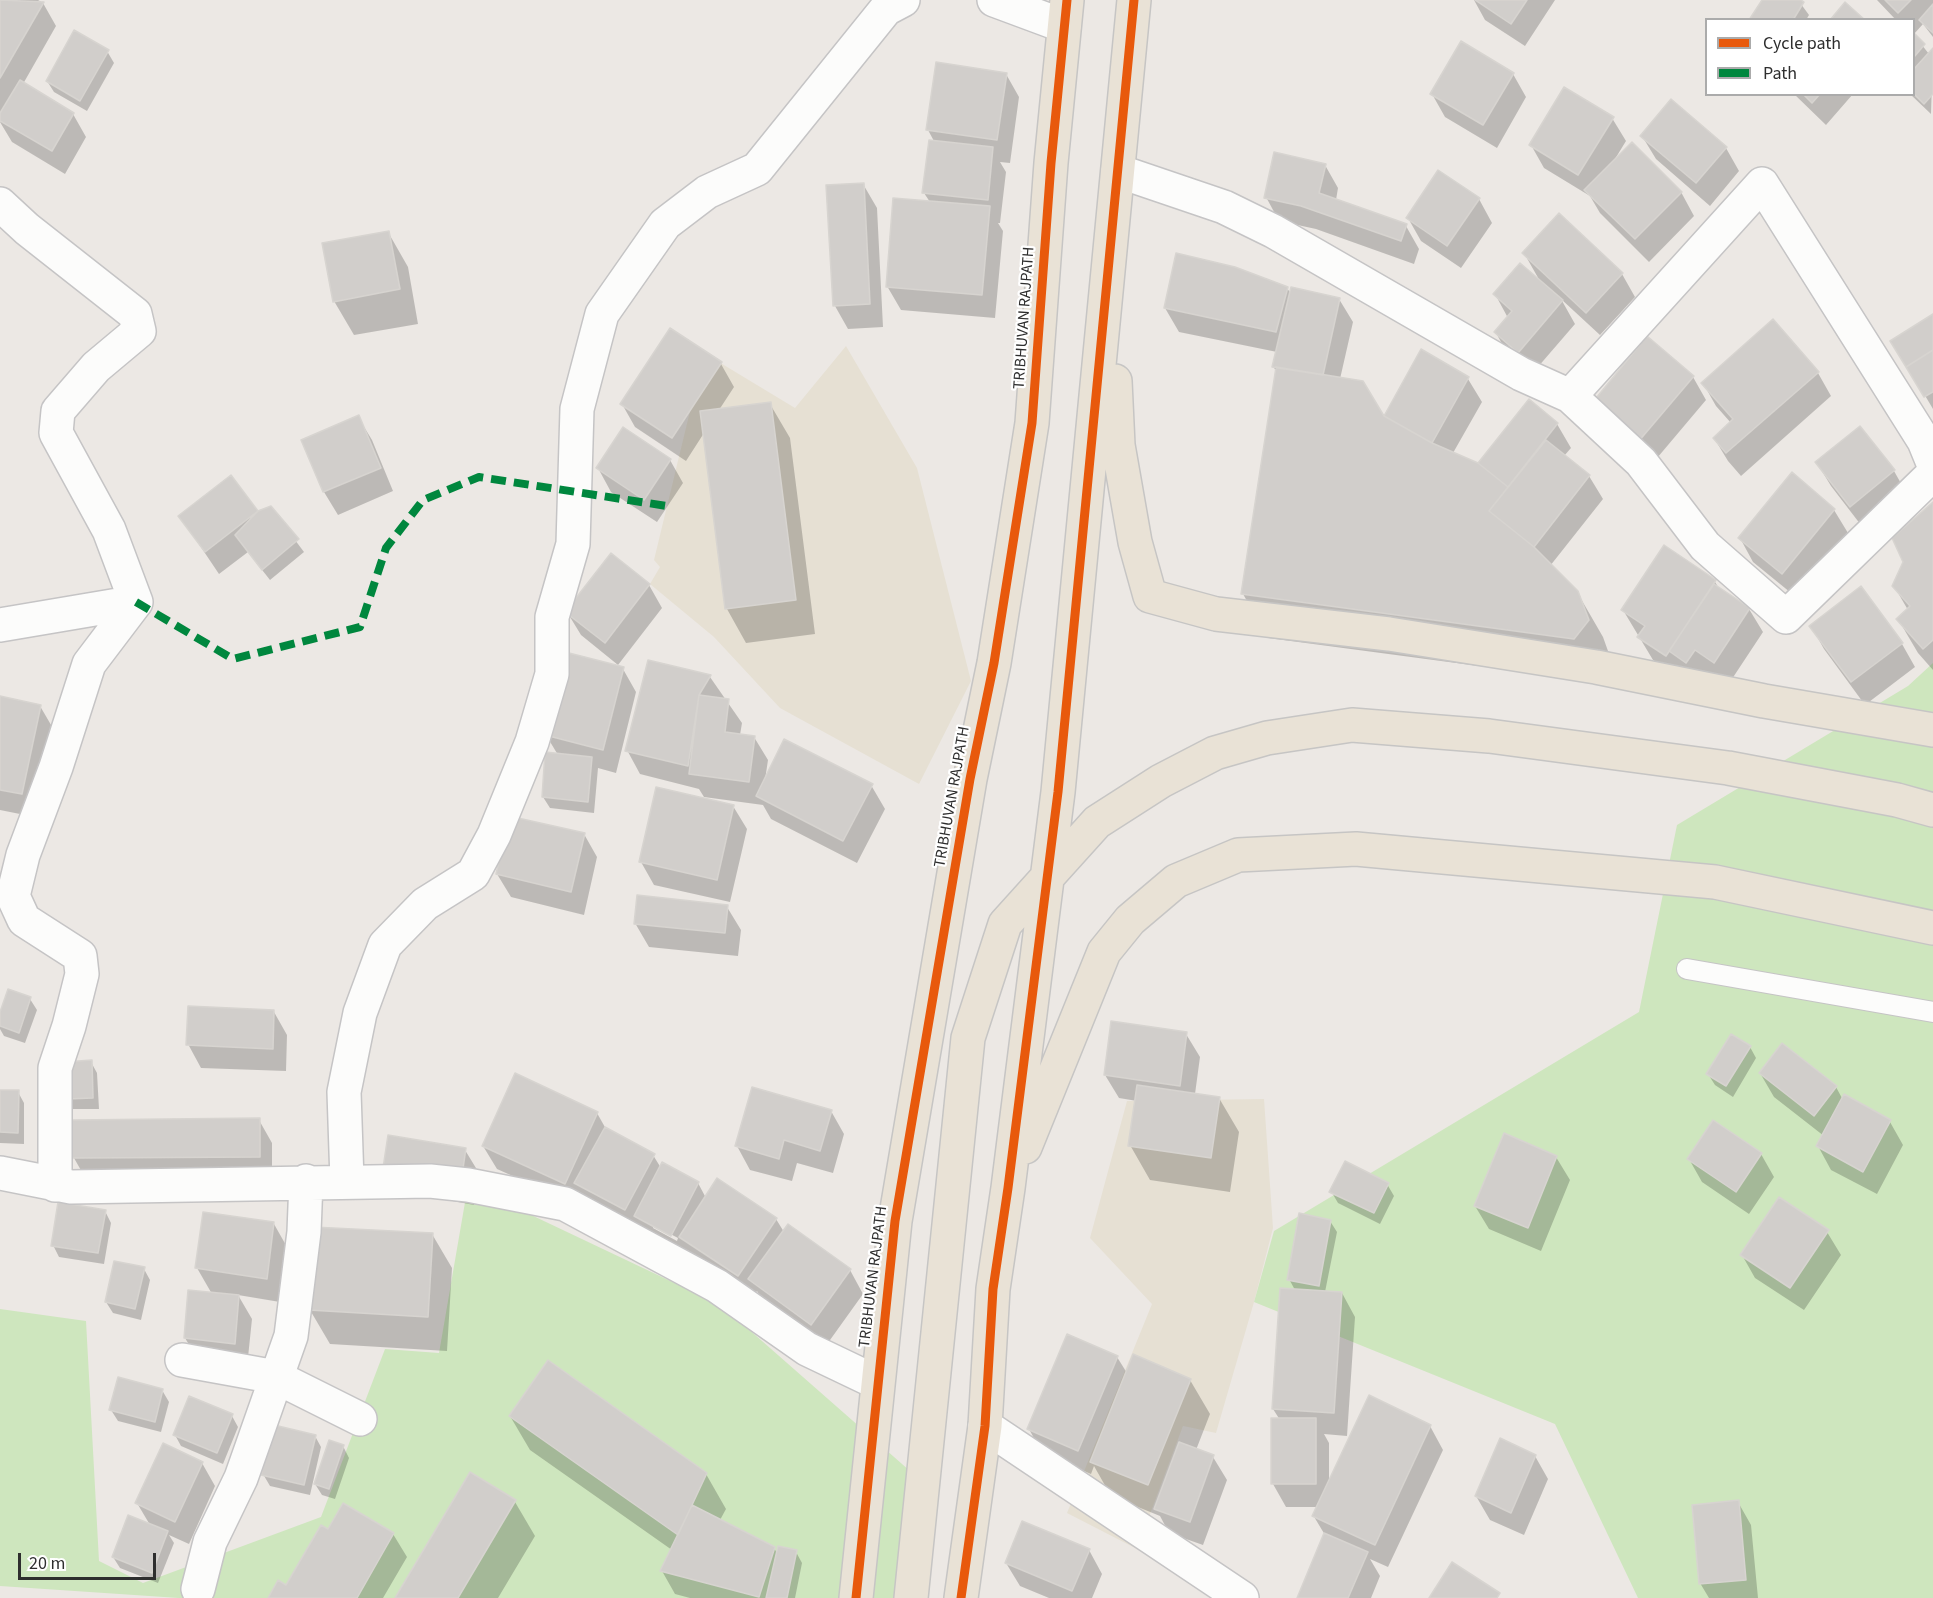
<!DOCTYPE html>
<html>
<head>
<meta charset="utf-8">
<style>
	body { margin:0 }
	#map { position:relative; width:1933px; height:1598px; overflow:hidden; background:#ece8e4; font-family:"Source Sans 3",sans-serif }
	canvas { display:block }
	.legend { position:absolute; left:1705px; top:18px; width:210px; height:78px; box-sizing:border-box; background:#fff; border:2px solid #ababab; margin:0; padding:8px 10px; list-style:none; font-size:18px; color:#2e2e2e }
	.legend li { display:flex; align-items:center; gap:12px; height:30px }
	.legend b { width:30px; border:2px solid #ababab }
	.scale { position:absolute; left:18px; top:1553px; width:138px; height:27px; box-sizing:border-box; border:3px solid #2e2e2e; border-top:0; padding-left:8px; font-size:18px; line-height:21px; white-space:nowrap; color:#2e2e2e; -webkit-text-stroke:4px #fff; paint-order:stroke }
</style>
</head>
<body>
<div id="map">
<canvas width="1933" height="1598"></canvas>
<ul class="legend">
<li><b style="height:8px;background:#e8590c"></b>Cycle path</li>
<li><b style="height:8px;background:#00873e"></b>Path</li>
</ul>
<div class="scale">20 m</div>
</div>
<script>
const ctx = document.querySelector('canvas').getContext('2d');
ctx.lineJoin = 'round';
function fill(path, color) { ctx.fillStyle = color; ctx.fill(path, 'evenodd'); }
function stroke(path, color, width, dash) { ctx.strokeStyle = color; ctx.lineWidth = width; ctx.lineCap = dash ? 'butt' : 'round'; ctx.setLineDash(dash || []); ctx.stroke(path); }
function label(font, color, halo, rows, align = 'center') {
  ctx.font = font + ' "Source Sans 3",sans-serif'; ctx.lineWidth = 4.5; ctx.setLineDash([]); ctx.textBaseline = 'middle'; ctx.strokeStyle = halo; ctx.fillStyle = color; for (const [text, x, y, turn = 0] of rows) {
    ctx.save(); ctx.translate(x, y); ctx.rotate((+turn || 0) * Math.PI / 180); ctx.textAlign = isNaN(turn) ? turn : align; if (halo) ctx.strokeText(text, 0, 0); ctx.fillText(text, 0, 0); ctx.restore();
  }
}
fill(new Path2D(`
	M846,346L917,468L971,681L919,784L780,708L714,637L650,584L660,567L654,560L704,353L795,408Z
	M1264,1099L1273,1228L1254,1302L1216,1433L1183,1426L1137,1549L1067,1513L1152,1304L1090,1238L1127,1101Z`), '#e6e0d3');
fill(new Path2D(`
	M1933,663V1598H1638L1555,1424L1254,1302L1274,1231L1639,1012L1677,825L1908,686Z
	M468,1185L721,1305L910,1471L894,1598H179L0,1586V1309L86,1321L99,1561L143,1583L321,1517L385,1349L439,1353Z`), '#cee6be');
fill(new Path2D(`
	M0,0H38L43,3L56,26L23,84L73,114L86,137L65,174L12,142L0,122Z
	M1474,0H1555L1525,46L1485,20Z
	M1763,0H1798L1809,15L1806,20H1751Z
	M1877,0H1933V37L1923,24L1914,34V20H1896Z
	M1914,35L1929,54L1933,50L1931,114L1910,94H1914Z
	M107,51L114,63L87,111L54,92L47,81Z
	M1006,74L1019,97L1010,163L1000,162L1006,172L1000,223H998L1003,231L995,318L901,310L887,286L930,202L924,193L935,143L928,130Z
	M1513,74L1526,97L1497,148L1445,117L1432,94Z
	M1794,94H1853L1826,125Z
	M1612,118L1626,141L1615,159L1681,192L1694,216L1649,262L1600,213L1590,196L1544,168L1531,145Z
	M1642,136L1726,148L1739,171L1710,206L1656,159Z
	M1325,165L1338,188L1336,200L1406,226L1419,249L1414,264L1316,229L1279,221L1266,197Z
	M863,184L877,208L883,327L848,329L835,306L828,186Z
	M1479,199L1492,223L1461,268L1421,241L1408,218Z
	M388,232L408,267L418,324L354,335L334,301Z
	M1524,253L1622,274L1635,297L1600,335L1561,299L1575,324L1531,375L1509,356L1496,333L1508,318L1495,294L1541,283Z
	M1287,288L1291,294L1339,299L1353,322L1340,379L1384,419L1468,379L1482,402L1453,453L1479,465L1529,402L1557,424L1571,448L1564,456L1589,476L1603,499L1550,566L1577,592L1603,637L1613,665L1599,682L1268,638L1243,594L1277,373L1273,366L1277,352L1179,332L1165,308Z
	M1933,316V409L1914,377Z
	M1773,322L1818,373L1831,396L1741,476L1728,461L1714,438L1731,423L1716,406L1703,383Z
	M721,364L734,387L719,410L770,404L790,438L815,634L746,643L727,609L704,433L686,461L635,427L622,404Z
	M1693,377L1706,400L1652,464L1607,426Z
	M358,417L372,440L393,491L338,515L324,492L303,440Z
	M1860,428L1894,471L1907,494L1864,529L1831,486L1817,463Z
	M670,460L683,483L657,522L611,492L598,468Z
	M231,477L258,513L271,508L304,552L270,580L248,552L219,574L180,516Z
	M1933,504V670L1918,653L1898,619L1908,610L1894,586Z
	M1834,510L1848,533L1796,597L1753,562L1740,538Z
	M1665,547L1715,582L1720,590L1749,609L1763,632L1728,685L1709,673L1700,685L1679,678L1653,660L1623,610Z
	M649,585L662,608L618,665L581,635L567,612Z
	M1811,626L1902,644L1915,667L1865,705L1824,649Z
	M623,669L636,692L616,773L598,768L594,813L550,808L543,797L558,755L546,735Z
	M710,677L742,723L740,735L754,737L768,760L765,780L871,785L885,809L857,863L771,819L763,805L704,797L699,789L640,774L627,750Z
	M0,698L40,706L54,730L35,817L0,810Z
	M733,806L747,829L730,902L654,885L641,862Z
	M584,834L597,857L584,915L511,897L497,874Z
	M727,907L741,930L738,956L649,947L635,923Z
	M30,999L37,1010L25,1043L4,1036L0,1029V1017Z
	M274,1012L287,1035L286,1071L201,1068L188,1044Z
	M1186,1034L1200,1057L1195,1094L1219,1098L1239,1132L1230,1192L1150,1180L1130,1145L1137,1101L1119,1098L1105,1075Z
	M1750,1047L1756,1058L1733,1097L1715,1085L1708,1074Z
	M91,1062L97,1073L99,1109H73L66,1098Z
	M1760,1073L1836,1087L1843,1100L1890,1122L1903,1145L1877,1194L1831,1170L1818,1146L1824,1136L1774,1097Z
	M0,1091L18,1092L24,1103V1144L0,1143Z
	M831,1111L844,1134L833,1173L797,1163L792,1181L750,1170L737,1146Z
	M597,1113L606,1129L653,1155L661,1168L698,1183L706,1198L776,1219L784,1232L850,1270L863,1294L825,1347L763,1302L757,1291L752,1298L694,1260L688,1250L684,1258L649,1239L641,1226L638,1232L497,1169L483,1146ZM653,1225L678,1238L677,1241L653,1228Z
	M259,1120L272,1143V1180L87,1181L74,1158Z
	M465,1150L479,1173L474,1205L398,1191Z
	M1761,1154L1774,1177L1749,1214L1702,1182L1689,1159Z
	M1556,1157L1570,1180L1541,1251L1489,1229L1475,1206Z
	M1387,1184L1394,1196L1380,1224L1338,1203L1331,1191Z
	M105,1211L111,1223L104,1264L59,1257L53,1245Z
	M1330,1221L1337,1232L1325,1292L1342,1293L1355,1317L1347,1436L1324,1434L1329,1443V1483L1430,1426L1443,1450L1388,1567L1370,1559L1380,1576L1371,1598H1298L1325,1535L1313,1515L1317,1507H1286L1273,1484L1280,1420L1273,1409L1295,1290L1289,1279Z
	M274,1224L287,1247L280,1302L238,1295L252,1319L247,1367L199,1361L185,1338L212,1294L197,1268Z
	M1827,1232L1841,1255L1804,1310L1755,1278L1742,1255Z
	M432,1234L452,1268L447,1351L330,1344L310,1310Z
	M144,1269L150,1280L141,1320L113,1313L106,1302Z
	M1117,1357L1127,1373L1190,1380L1210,1414L1196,1450L1213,1457L1227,1480L1203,1545L1169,1533L1160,1516L1111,1496L1094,1466L1091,1474L1042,1453L1029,1429Z
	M162,1390L169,1402L161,1432L118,1421L111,1410Z
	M232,1416L238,1427L223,1464L181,1446L175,1435Z
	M510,1416L706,1474L726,1509L720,1520L774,1548L778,1555L796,1552L802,1563L795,1598H690L675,1594L662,1571L672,1550L530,1450Z
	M315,1436L321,1447L310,1495L270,1486L263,1474Z
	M343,1446L349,1458L335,1499L322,1495L315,1484Z
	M1535,1456L1548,1479L1524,1535L1490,1520L1476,1496Z
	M202,1463L215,1486L189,1544L169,1535L174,1543L158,1583L120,1568L113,1557L150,1525L137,1503Z
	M471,1474L515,1502L535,1536L498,1598H396Z
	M1738,1502L1751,1525L1758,1598H1709L1700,1583Z
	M329,1531L393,1534L407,1557L383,1598H270L287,1587Z
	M1089,1550L1102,1574L1092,1598H1049L1020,1586L1006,1563Z`), '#0003');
const building = new Path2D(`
	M0,0L44,2L0,78Z
	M1475,0H1527L1511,24Z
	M1762,0H1801L1804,2L1793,20H1749Z
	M1885,0H1911L1898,13Z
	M1845,2L1865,20H1830Z
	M1933,4V33L1919,20Z
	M74,30L109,50L80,101L46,81Z
	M1914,33L1925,44L1914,57Z
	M1461,41L1514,73L1483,125L1430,94Z
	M1933,48V94L1924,104L1914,94V69Z
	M936,62L1007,73L997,140L926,130Z
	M20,80L74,113L52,151L0,121V113Z
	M1564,87L1614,117L1578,175L1529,145Z
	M1803,94H1820L1812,103Z
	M1671,99L1727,147L1696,183L1640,136Z
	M929,140L993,147L988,200L922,193Z
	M1632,142L1682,192L1635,239L1584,190Z
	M1274,152L1326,164L1319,193L1407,224L1401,241L1301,206L1264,198Z
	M1438,170L1480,198L1447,246L1406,218Z
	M864,183L870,304L833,306L826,185Z
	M893,198L990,206L982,295L886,287Z
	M1559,213L1623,273L1586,313L1522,253Z
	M389,231L400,289L333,302L322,243Z
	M1176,253L1235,267L1288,287L1276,332L1164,308Z
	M1520,263L1563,300L1518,353L1494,332L1512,311L1493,294Z
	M1291,287L1340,298L1323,375L1272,367Z
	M1933,314V350L1906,367L1890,341Z
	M1773,319L1819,372L1726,453L1713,438L1733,419L1701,383Z
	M670,328L722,362L672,438L620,404Z
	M1647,336L1694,376L1638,442L1592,403Z
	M1421,349L1469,377L1432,443L1384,416Z
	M1933,350V392L1924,397L1906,367Z
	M1276,367L1363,381L1384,416L1432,443L1478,463L1508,487L1489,511L1534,547L1578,591L1589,620L1574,639L1241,594Z
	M1529,399L1558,423L1508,487L1478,463Z
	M771,402L796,600L725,609L700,411Z
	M359,415L381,468L323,492L301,440Z
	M1860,426L1895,470L1850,507L1815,462Z
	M623,427L671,459L644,500L596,468Z
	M1546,440L1590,475L1534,547L1489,511Z
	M1792,472L1835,509L1782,574L1738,538Z
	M231,475L258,511L205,552L178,516Z
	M1933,502V640L1923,649L1896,619L1910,606L1892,586L1903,562L1892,538Z
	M271,506L299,539L262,570L235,535L258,511Z
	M1664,545L1716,580L1666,656L1637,637L1645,626L1621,610Z
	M611,553L650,584L605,643L565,612Z
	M1714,584L1750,608L1714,663L1695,650L1686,663L1669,651Z
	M1861,586L1903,643L1851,682L1809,626Z
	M565,652L624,667L603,750L545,735Z
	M648,660L711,675L699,695L688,766L625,751Z
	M699,695L729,699L725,732L755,736L749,782L689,774Z
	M0,696L41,705L22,794L0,790Z
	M784,739L873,784L843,841L756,796Z
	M545,752L592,757L588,802L542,797Z
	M656,787L734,805L717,880L639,862Z
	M509,816L585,833L571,892L496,874Z
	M637,895L728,905L725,933L634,924Z
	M8,989L31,997L19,1033L0,1026V1012Z
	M188,1006L274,1010L273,1049L186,1045Z
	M1111,1021L1187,1032L1180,1086L1104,1075Z
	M1731,1034L1751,1046L1726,1086L1706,1074Z
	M1782,1043L1837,1086L1814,1116L1759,1073Z
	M92,1060L93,1098L65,1099L64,1062Z
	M515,1073L598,1112L565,1184L482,1146Z
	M1137,1085L1220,1097L1211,1158L1128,1146Z
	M752,1087L832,1110L820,1151L784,1140L779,1159L735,1146Z
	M0,1090H19L18,1133L0,1132Z
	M1844,1094L1891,1120L1863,1172L1816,1146Z
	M260,1118V1157L72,1158V1120Z
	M1713,1120L1762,1153L1736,1192L1687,1159Z
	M605,1127L655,1154L625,1210L574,1183Z
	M1504,1133L1557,1156L1528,1228L1474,1206Z
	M388,1135L466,1148L461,1182L383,1168Z
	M1345,1161L1389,1183L1374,1213L1329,1192Z
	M662,1162L699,1182L671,1236L634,1216Z
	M717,1178L777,1218L738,1276L679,1237Z
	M1779,1197L1829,1230L1790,1288L1740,1255Z
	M58,1202L106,1210L98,1253L51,1246Z
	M203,1212L274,1222L267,1279L195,1268Z
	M1299,1213L1331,1220L1319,1286L1287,1280Z
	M788,1224L851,1269L811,1325L748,1279Z
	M313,1227L433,1233L428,1317L309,1310Z
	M114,1261L145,1267L135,1309L105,1302Z
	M1280,1288L1342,1292L1334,1413L1272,1409Z
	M188,1290L239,1295L235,1344L184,1338Z
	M1067,1334L1118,1356L1078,1451L1027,1429Z
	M1133,1354L1191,1379L1148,1485L1090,1462Z
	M548,1360L707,1473L678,1535L509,1416Z
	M118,1377L163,1389L155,1422L109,1410Z
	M1369,1395L1431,1425L1375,1545L1312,1516Z
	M189,1396L233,1414L217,1453L173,1435Z
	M1271,1418H1316V1484H1271Z
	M274,1425L316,1435L304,1485L261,1475Z
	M1500,1438L1536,1455L1511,1513L1475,1496Z
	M329,1440L344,1445L329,1489L314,1484Z
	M1179,1442L1214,1455L1190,1522L1154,1509Z
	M163,1443L203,1462L175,1522L135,1503Z
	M470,1472L516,1500L458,1598H395Z
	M1739,1500L1746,1580L1699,1584L1692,1505Z
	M343,1503L394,1533L357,1598H268L278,1580L286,1585L321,1525L328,1529Z
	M692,1505L775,1547L759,1597L660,1571Z
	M128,1515L168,1531L152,1573L112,1557Z
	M1022,1521L1090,1549L1072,1591L1005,1563Z
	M1324,1533L1368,1552L1348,1598H1297Z
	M778,1546L797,1550L787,1598H766Z
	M1452,1562L1500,1593L1497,1598H1429Z`);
fill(building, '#d1cecb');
stroke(building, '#d7d4d0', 1.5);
const service = new Path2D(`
	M1687,969L1933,1012`);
const minor = new Path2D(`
	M994,0L1064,26
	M1118,171L1224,207L1273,231L1521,374L1570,396L1641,462L1705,546L1786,617L1933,474
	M0,204L27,229L135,314L139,331L96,367L58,411L56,433L109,530L136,602
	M1570,396L1762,184L1924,441L1933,463
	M0,625L136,602
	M0,1173L71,1187L430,1181L468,1185L565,1204L717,1286L807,1349L876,1382
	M347,1181L344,1092L360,1013L385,945L425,904L473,874L494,835L532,742L552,674V617L573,544L577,409L602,314L665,224L707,192L757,169L886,9L903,0
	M55,1185V1068L69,1026L82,974L80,956L24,920L13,896L23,855L56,767L89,664L136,602
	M182,1360L276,1377L360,1419
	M985,1426L1242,1598
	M198,1589L210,1542L241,1478L291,1336L304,1232L306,1181`);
const trunk = new Path2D(`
	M1115,381L1118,445L1135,542L1150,596L1216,614L1389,634L1596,667L1764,701L1933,730
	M1025,1147L1104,952L1130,920L1176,881L1238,855L1356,849L1715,882L1933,928
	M856,1598L895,1221L970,779L994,663L1032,423L1051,163L1067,0
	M911,1598L968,1038L1005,924L1097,822L1161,781L1215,753L1267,738L1352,725L1489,736L1728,768L1897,800L1933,810
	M961,1598L985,1426L993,1289L1008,1188L1058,792L1134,0`);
stroke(service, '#c5c4c5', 22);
stroke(minor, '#c5c4c5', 36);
stroke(trunk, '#c6c5c4', 36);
stroke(service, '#fcfcfb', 20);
stroke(minor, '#fcfcfb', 33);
stroke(trunk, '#e9e2d6', 33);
stroke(new Path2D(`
	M136,602L233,659L360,627L386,548L423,500L479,477L667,506`), '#00873e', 8, [15, 8]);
stroke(new Path2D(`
	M856,1598L895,1221L970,779L994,663L1032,423L1051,163L1067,0
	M961,1598L985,1426L993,1289L1008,1188L1058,792L1134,0`), '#e8590c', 9);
label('16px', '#2e2e2e', '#fff', [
	["TRIBHUVAN RAJPATH",1025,318,-86],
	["TRIBHUVAN RAJPATH",953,797,-80],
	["TRIBHUVAN RAJPATH",874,1277,-83]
]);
</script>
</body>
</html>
